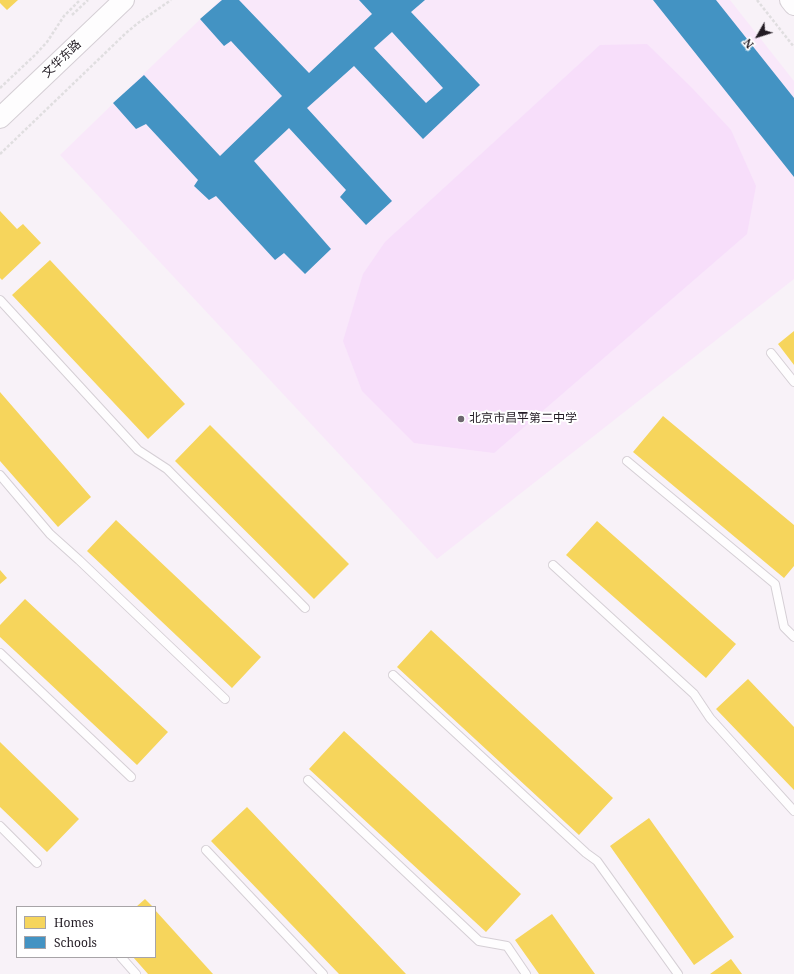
<!DOCTYPE html>
<html>
<head>
<meta charset="utf-8">
<style>
	body { margin:0 }
	#map { position:relative; width:794px; height:974px; overflow:hidden; background:#f8f2f8; font-family:"Noto Serif",serif }
	canvas { display:block }
	.legend { position:absolute; left:16px; top:906px; width:140px; height:52px; box-sizing:border-box; background:#fff; border:1px solid #a7a4a7; margin:0; padding:5px 7px; list-style:none; font-size:12px; color:#221b23 }
	.legend li { display:flex; align-items:center; gap:8px; height:20px }
	.legend b { width:20px; border:1px solid #a7a4a7 }
	.north { position:absolute; left:738px; top:16px; width:40px; height:40px; -webkit-text-stroke:3px #fff; paint-order:stroke; rotate:231deg; font-size:11px; font-weight:700; line-height:16px; text-align:center; color:#221b23 }
	.north::after { content:''; display:block; margin:auto; width:14px; height:18px; background:#221b23; clip-path:polygon(50% 0,100% 100%,50% 72%,0 100%) }
</style>
</head>
<body>
<div id="map">
<canvas width="794" height="974"></canvas>
<ul class="legend">
<li><b style="height:11px;background:#f6d55c"></b>Homes</li>
<li><b style="height:11px;background:#4393c3"></b>Schools</li>
</ul>
<div class="north">N</div>
</div>
<script>
const ctx = document.querySelector('canvas').getContext('2d');
ctx.lineJoin = 'round';
function fill(path, color) { ctx.fillStyle = color; ctx.fill(path, 'evenodd'); }
function stroke(path, color, width, dash) { ctx.strokeStyle = color; ctx.lineWidth = width; ctx.lineCap = dash ? 'butt' : 'round'; ctx.setLineDash(dash || []); ctx.stroke(path); }
function label(font, color, halo, rows, align = 'center') {
  ctx.font = font + ' "Noto Serif","Noto Sans SC",serif'; ctx.lineWidth = 4; ctx.setLineDash([]); ctx.textBaseline = 'middle'; ctx.strokeStyle = halo; ctx.fillStyle = color; for (const [text, x, y, turn = 0] of rows) {
    ctx.save(); ctx.translate(x, y); ctx.rotate((+turn || 0) * Math.PI / 180); ctx.textAlign = isNaN(turn) ? turn : align; if (halo) ctx.strokeText(text, 0, 0); ctx.fillText(text, 0, 0); ctx.restore();
  }
}
fill(new Path2D(`
	M220,0H730L794,81V279L437,559L60,155Z`), '#f9e8fa');
fill(new Path2D(`
	M647,44L692,88L731,130L756,186L747,234L494,453L414,443L362,391L343,341L363,274L385,242L600,45Z`), '#f7defa');
fill(new Path2D(`
	M0,0H18L7,10L0,3Z
	M0,211L17,229L23,224L41,243L2,280L0,278Z
	M50,260L185,404L148,439L12,295Z
	M794,331V365L778,344Z
	M0,392L91,497L58,527L0,461Z
	M663,416L794,525V566L784,578L633,452Z
	M210,425L349,564L314,599L175,461Z
	M116,520L261,657L232,688L87,551Z
	M597,521L736,644L706,678L566,555Z
	M0,570L7,578L0,584Z
	M25,599L168,732L137,765L0,637V625Z
	M431,630L613,798L579,835L397,667Z
	M748,679L794,727V790L716,709Z
	M344,731L521,894L486,932L309,769Z
	M0,742L79,819L47,852L0,807Z
	M247,807L406,974H339L211,841Z
	M649,818L734,937L694,965L610,846Z
	M145,899L153,907H136Z
	M155,910L213,974H148L133,957H155Z
	M552,914L595,974H539L515,940Z
	M731,959L742,974H710Z`), '#f6d55c');
fill(new Path2D(`
	M222,0H239L309,73L372,14L359,0H425L411,12L480,85L423,139L354,66L307,108L392,201L366,225L340,197L346,190L289,128L254,161L331,249L305,274L284,253L275,260L216,196L209,200L194,186L198,180L146,124L136,129L113,103L144,75L220,156L282,96L231,41L224,46L200,19ZM392,32L443,88L426,103L374,48Z
	M653,0H716L794,98V177Z`), '#4393c3');
const service = new Path2D(`
	M0,300L138,450L167,469L305,608
	M771,353L794,382
	M627,461L775,584L784,627L794,637
	M0,475L50,534L79,560L225,699
	M553,565L694,694L710,718L794,811
	M0,653L131,777
	M393,675L586,853L597,861L678,974
	M308,780L479,941L507,946L526,974
	M0,826L37,863
	M206,850L323,974
	M121,957L136,974`);
const tertiary = new Path2D(`
	M790,0L794,5
	M0,118L124,0`);
stroke(service, '#d5cfd5', 10);
stroke(tertiary, '#d5cfd5', 22);
stroke(new Path2D(`
	M757,0L794,47
	M72,15L88,0
	M0,88L35,55L47,42L64,16L80,0
	M0,154L126,33L138,23L171,0`), '#e0dee0', 2.5, [3, 2]);
stroke(service, '#fefdfe', 8);
stroke(tertiary, '#fefdfe', 20);
for (const [x, y, r, color] of [
	[461,419,4,"#6d666e"]
]) { const dot = new Path2D(); dot.arc(x, y, r, 0, 2 * Math.PI); ctx.fillStyle = color; ctx.fill(dot); stroke(dot, '#fff', 1.5); }
label('12px', '#221b23', '#fff', [
	["文华东路",62,59,-44]
]);
label('12px', '#221b23', '#fff', [
	["北京市昌平第二中学",469,419]
], 'left');
</script>
</body>
</html>
